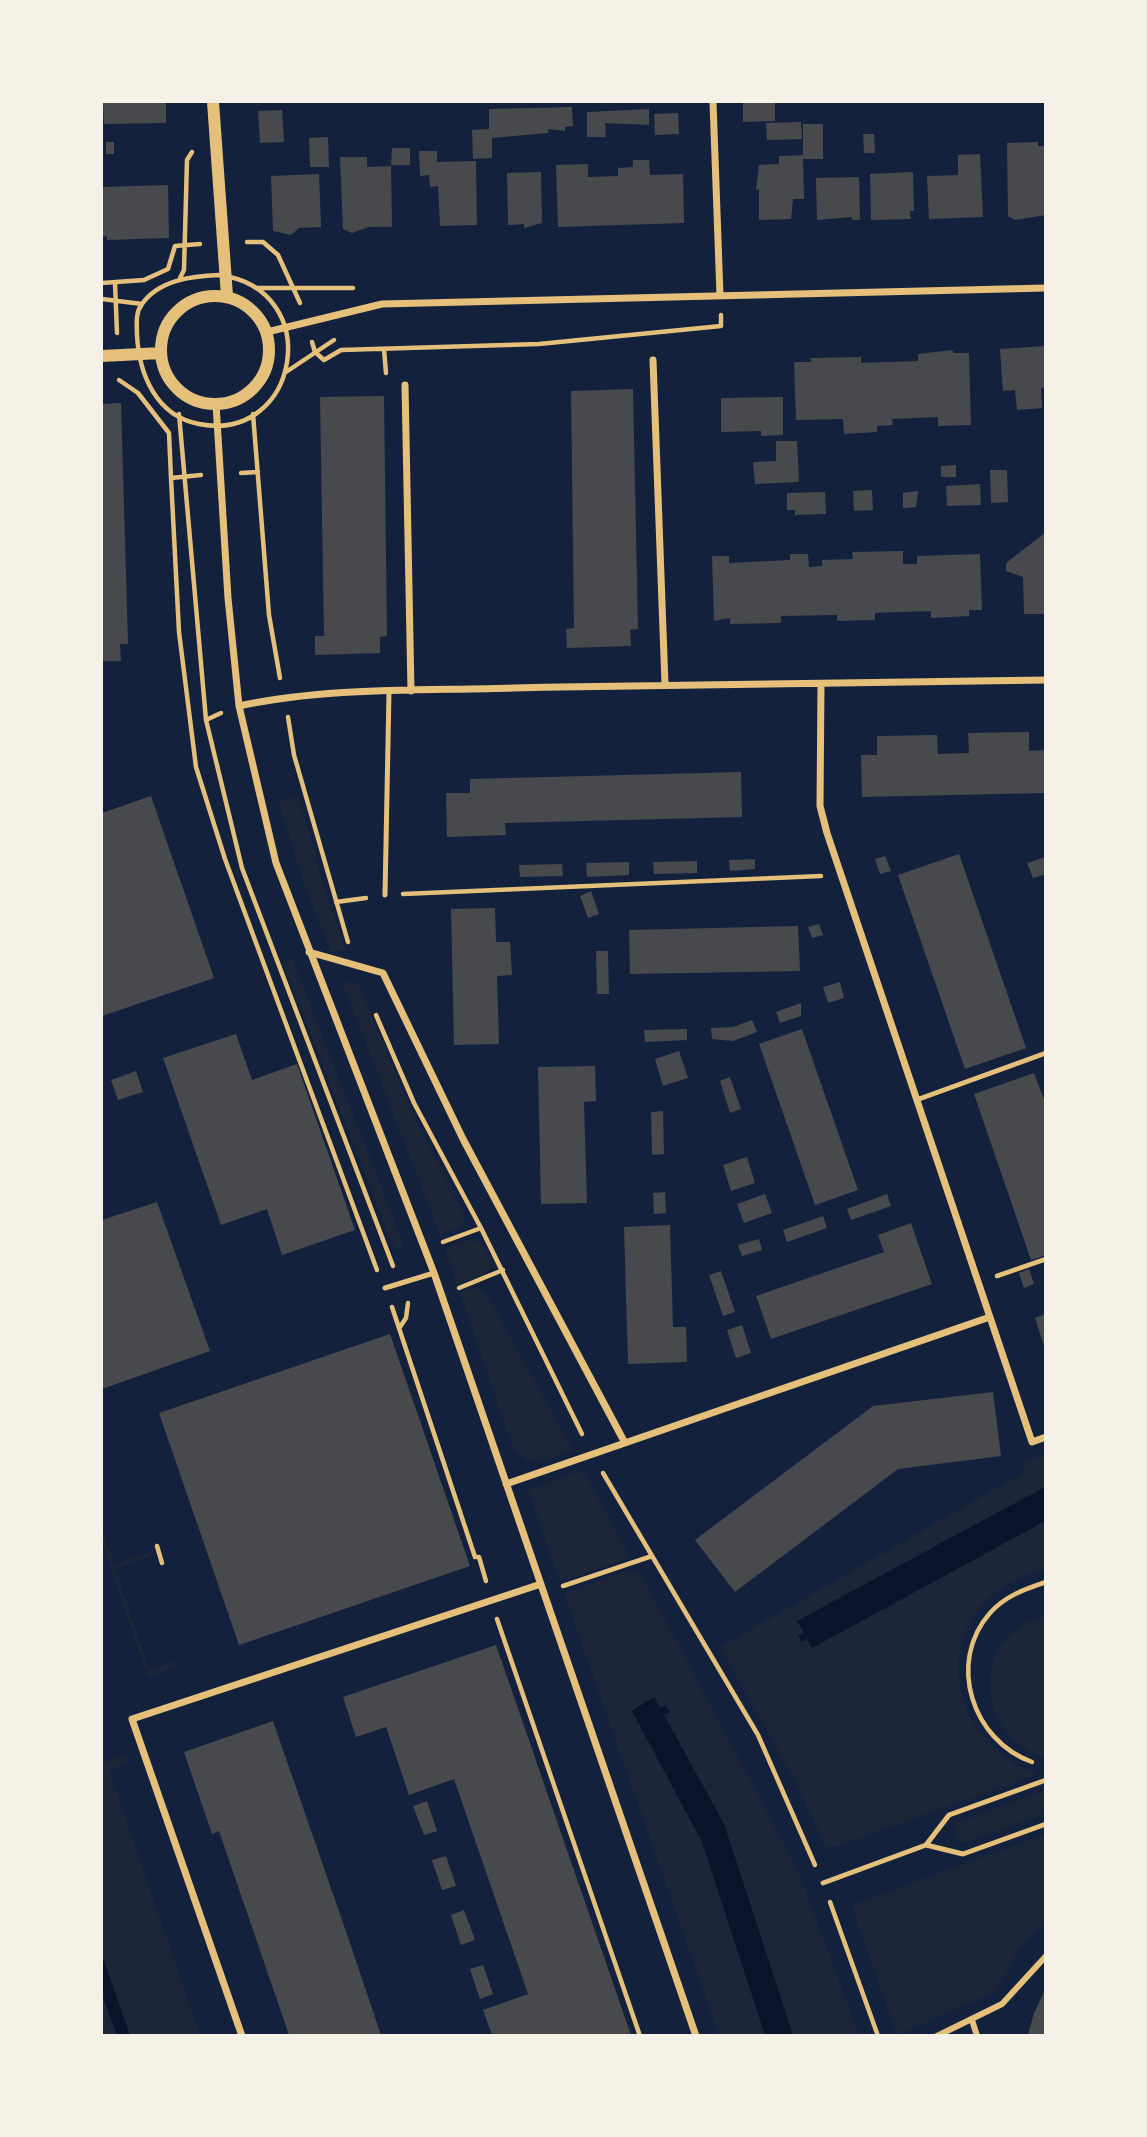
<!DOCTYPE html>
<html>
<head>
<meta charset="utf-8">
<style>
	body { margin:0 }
	#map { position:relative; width:1147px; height:2137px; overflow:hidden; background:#14213d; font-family:"Sofia Sans Condensed",sans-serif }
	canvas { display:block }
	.frame { position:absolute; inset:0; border:103px solid #f6f1e7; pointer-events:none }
</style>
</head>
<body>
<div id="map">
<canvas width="1147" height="2137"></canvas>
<div class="frame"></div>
</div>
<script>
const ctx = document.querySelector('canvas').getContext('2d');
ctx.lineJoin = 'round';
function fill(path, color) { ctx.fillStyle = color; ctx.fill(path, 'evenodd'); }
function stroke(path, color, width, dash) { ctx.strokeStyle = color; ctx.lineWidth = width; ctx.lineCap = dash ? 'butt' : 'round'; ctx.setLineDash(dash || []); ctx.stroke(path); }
fill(new Path2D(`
	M299,797L326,894L346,950L331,952L303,882L279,802Z
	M292,959L392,1214L403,1245L401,1248L397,1249L391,1241L283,962Z
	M347,982L359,985L411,1110L465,1216L461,1227L440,1235L343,984Z
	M469,1240L481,1244L491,1260L490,1268L484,1275L457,1284L445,1248Z
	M477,1288L485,1292L573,1450C551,1458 530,1471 513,1448L460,1293Z
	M1045,1455V1487L797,1621L804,1633L799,1637L802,1642L807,1639L812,1648L1045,1521V1570C931,1594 931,1736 1038,1774L835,1847L826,1846L794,1779L720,1647L1025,1472L1022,1462Z
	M583,1470L629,1555L624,1560L560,1582L528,1490Z
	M102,1530L114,1564L153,1551L154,1555L115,1569L149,1669L177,1660L179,1666L151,1676L147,1675L102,1541Z
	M631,1570L641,1574L799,1873L859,2035H793L724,1824L664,1715L669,1712L660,1709L655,1697L632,1711L702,1842L765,2035H719L564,1593Z
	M1045,1617H1046L1045,1757C974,1737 970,1632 1045,1617Z
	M126,1755L129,1762L109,1770L200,2035H102V1763Z
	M1045,1791V1814L967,1842L959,1841L955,1835L956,1823Z
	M1045,1834V1920L1020,1948L995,1992L897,2035L853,1910L855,1904Z`), '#1d2539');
fill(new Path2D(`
	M1045,1487V1521L812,1648L807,1639L802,1642L798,1636L804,1633L797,1621Z
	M654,1697L660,1708L665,1705L670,1712L664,1715L724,1824L793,2035H765L702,1842L632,1711Z
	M102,1955L130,2035H117L102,1995Z`), '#0b132b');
fill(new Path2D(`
	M103,102H166V123L104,124Z
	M743,102H775V121L743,122Z
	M572,107L573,126L565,127V131L548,129V133L492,138V158L473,159L472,130L489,129V109Z
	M649,109V125L605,123L606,137H587V112Z
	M282,110L284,142L260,143L258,111Z
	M678,113L679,134L655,135L654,114Z
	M801,122L802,139L767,140L766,123Z
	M803,124H823V159H803L804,199H793L791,219L759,220V189L756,190L759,165L779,164V156L803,155Z
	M863,134H874L875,153H864Z
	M328,137L329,167H310L309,138Z
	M106,142H114V154H106Z
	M1038,142V146H1046V215L1015,220L1008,216L1007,143Z
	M392,148H410V165H391Z
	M419,151H437V162L476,161L477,225L440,226L438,186L430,187L429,175L420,176Z
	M980,154L983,217L929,219L927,176L958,175V155Z
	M340,157H367V167L391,166L392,227H369L352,233L343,229Z
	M633,160H649L650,175L683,174L684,223L558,227L556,165L588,164V177L618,176V168L633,167Z
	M541,172L542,223L524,228V224L508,225L507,173Z
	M910,172L913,173L914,211H910L911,219L871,220L870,174Z
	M319,174L321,227L299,228L291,235L273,231L271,176Z
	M859,177L860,220H852V217L817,220L816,178Z
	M168,185L169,238L107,240V236L102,237V187Z
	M1046,346V388H1041L1042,408L1017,410L1015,390L1003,391L1000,349Z
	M952,350L954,353H969L971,425L938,426V417L892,419L893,425L877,426V432L844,434L843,419L796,420L794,362H811L810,358L861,357V363L918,361V354Z
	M633,389L638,629L630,630L631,646L567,648L566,629L574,628L571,391Z
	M384,396L387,636L380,637V653L315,655V636H324L320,397Z
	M783,397V435L761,436V431L721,432V398Z
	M121,403L128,644H120L121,661H102V404Z
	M776,441H797L799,482L755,484L753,462L776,461Z
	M956,465V477H941V466Z
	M990,470H1007L1008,502L991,503Z
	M980,484L981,505L947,506L946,486Z
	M872,490L873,510L854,511L853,491Z
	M918,491L916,507L903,508V493Z
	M825,492L826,514L795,515V510H787V493Z
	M1046,532V614H1024L1023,577L1006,571V563Z
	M903,551V564H917V556L980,554L982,610H969V616L951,617L931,618V611L875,613V620L837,621V615L781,616V623L730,624V618L714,621L712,556H729V563L790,560V554H808L809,567L822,566V560L853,559L852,552Z
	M1029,732V751L1046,750V793L862,797L861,755H877V736L937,735L938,754L969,753L968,733Z
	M741,772L742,817L505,823L506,835L447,837L446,793H470V779Z
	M151,796L214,978L102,1016V813Z
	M959,854L1026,1048L965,1069L898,875Z
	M885,856L891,871L880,874L875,859Z
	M1046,857V874L1033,878L1027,863Z
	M755,859V869L730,871L729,860Z
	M697,861V873L654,874L653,862Z
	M629,862V875L587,877L586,863Z
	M562,864L563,876L520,877L519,865Z
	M591,891L599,914L588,918L580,896Z
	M495,908L496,942H510L512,975L497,976L499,1044L454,1045L451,909Z
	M819,924L823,935L812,938L808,927Z
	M798,926L800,971L630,974L629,930Z
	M596,951H608L609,994H597Z
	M840,982L844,998L828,1003L823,987Z
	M801,1003V1016L780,1023L776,1012Z
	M752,1020L757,1032L733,1041L712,1039L711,1028L733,1027Z
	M687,1029V1040L645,1042L644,1030Z
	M802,1029L858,1190L815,1205L759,1044Z
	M236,1034L252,1080L297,1064L355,1230L282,1255L267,1209L221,1225L163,1058Z
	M679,1051L688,1078L663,1086L655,1059Z
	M595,1066L596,1101L584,1102L587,1203L541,1204L538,1067Z
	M136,1071L143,1092L118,1100L111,1080Z
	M1034,1073L1046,1105V1255L1031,1260L974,1094Z
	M730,1077L741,1109L730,1113L720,1081Z
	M663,1111L664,1154L652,1155L651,1112Z
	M747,1157L755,1183L731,1191L723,1165Z
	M665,1192L666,1213L654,1214L653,1193Z
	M765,1194L772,1213L744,1223L737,1204Z
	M887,1194L891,1206L851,1220L847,1209Z
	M157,1202L210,1351L102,1389V1220Z
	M823,1216L827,1228L787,1242L783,1230Z
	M911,1223L932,1284L771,1339L756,1296L884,1252L878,1235Z
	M670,1225L673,1327H686L687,1362L628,1364L624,1227Z
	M759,1239L762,1250L742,1256L738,1245Z
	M1029,1269L1034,1284L1024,1288L1019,1273Z
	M721,1271L735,1312L723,1316L709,1275Z
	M1046,1314V1349H1045L1035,1318Z
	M742,1325L751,1353L736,1358L727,1330Z
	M390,1334L470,1566L239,1645L159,1413Z
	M993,1392L1001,1456L898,1469L735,1592L695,1540L873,1406Z
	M496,1645L631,2035H492L483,2010L528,1994L454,1779L409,1795L386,1727L356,1737L343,1697Z
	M273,1721L351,1946L381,2035H289L219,1831L212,1834L184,1752Z
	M427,1801L437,1831L424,1835L413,1806Z
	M446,1856L456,1886L442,1890L432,1860Z
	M464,1910L475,1940L461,1945L451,1915Z
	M483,1965L493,1994L480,1999L470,1969Z
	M1046,1988V2035H1028L1034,2013Z`), '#48494c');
stroke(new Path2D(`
	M247,242H263L278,255L300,303
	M219,275C327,289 299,444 199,424C156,416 139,374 137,335C137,325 135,313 142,304C159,280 192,276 219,275Z
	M180,278L184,270L187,160L192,152
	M102,283L144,280L168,269L175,246L200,244
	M115,283L117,333
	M257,288H353
	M102,299L142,304
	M312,342L315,352L324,360L341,350L539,344L721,326V315
	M384,349L386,373
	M286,372L334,340
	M119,380L138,393L169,433L171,478L201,475
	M179,414L206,720L242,868L393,1266
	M253,414L269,615L280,678
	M241,473L258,472
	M171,478L179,632L196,767L225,859L377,1270
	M288,717L294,755L348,942
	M206,720L221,713
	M403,894L821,876
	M336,902L366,898
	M376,1015L414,1103L481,1228L582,1434
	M443,1242L481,1228
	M997,1276L1046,1259
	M459,1288L503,1270
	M392,1307L475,1557H479L486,1581
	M400,1327L406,1318L408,1303
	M603,1473L758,1735L815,1865
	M157,1546L162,1563
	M563,1586L652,1556
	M497,1619L640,2036
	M1032,1762C973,1741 946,1663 990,1613C1005,1596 1025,1589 1046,1582
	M830,1902L878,2036`), '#e5c07b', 4.5);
stroke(new Path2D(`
	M385,895L389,692
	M919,1099L1046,1053
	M385,1288L434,1273
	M926,1845L949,1815L1046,1780
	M823,1883L926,1845L963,1854L1046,1824`), '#e5c07b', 5);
stroke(new Path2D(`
	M972,2020L977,2036
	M937,2036L1002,2004L1046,1956`), '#e5c07b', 6);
stroke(new Path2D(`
	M713,102L720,295
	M267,332L382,304L1046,288
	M653,360L665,684
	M405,385L411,691
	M216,404L228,598L239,706L276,863L434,1273L696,2036
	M821,684L820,806L827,833L1032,1442L1046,1437
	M239,706C328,687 423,691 514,688C691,684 868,683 1046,680
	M309,952L383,973L463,1139L625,1443
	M506,1484L990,1317
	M242,2036L132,1719L541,1584`), '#e5c07b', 7);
stroke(new Path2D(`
	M213,102L227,296
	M161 350a54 54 0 1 1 108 0a54 54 0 1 1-108 0Z
	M102,356L161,353`), '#e5c07b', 12);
</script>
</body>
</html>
